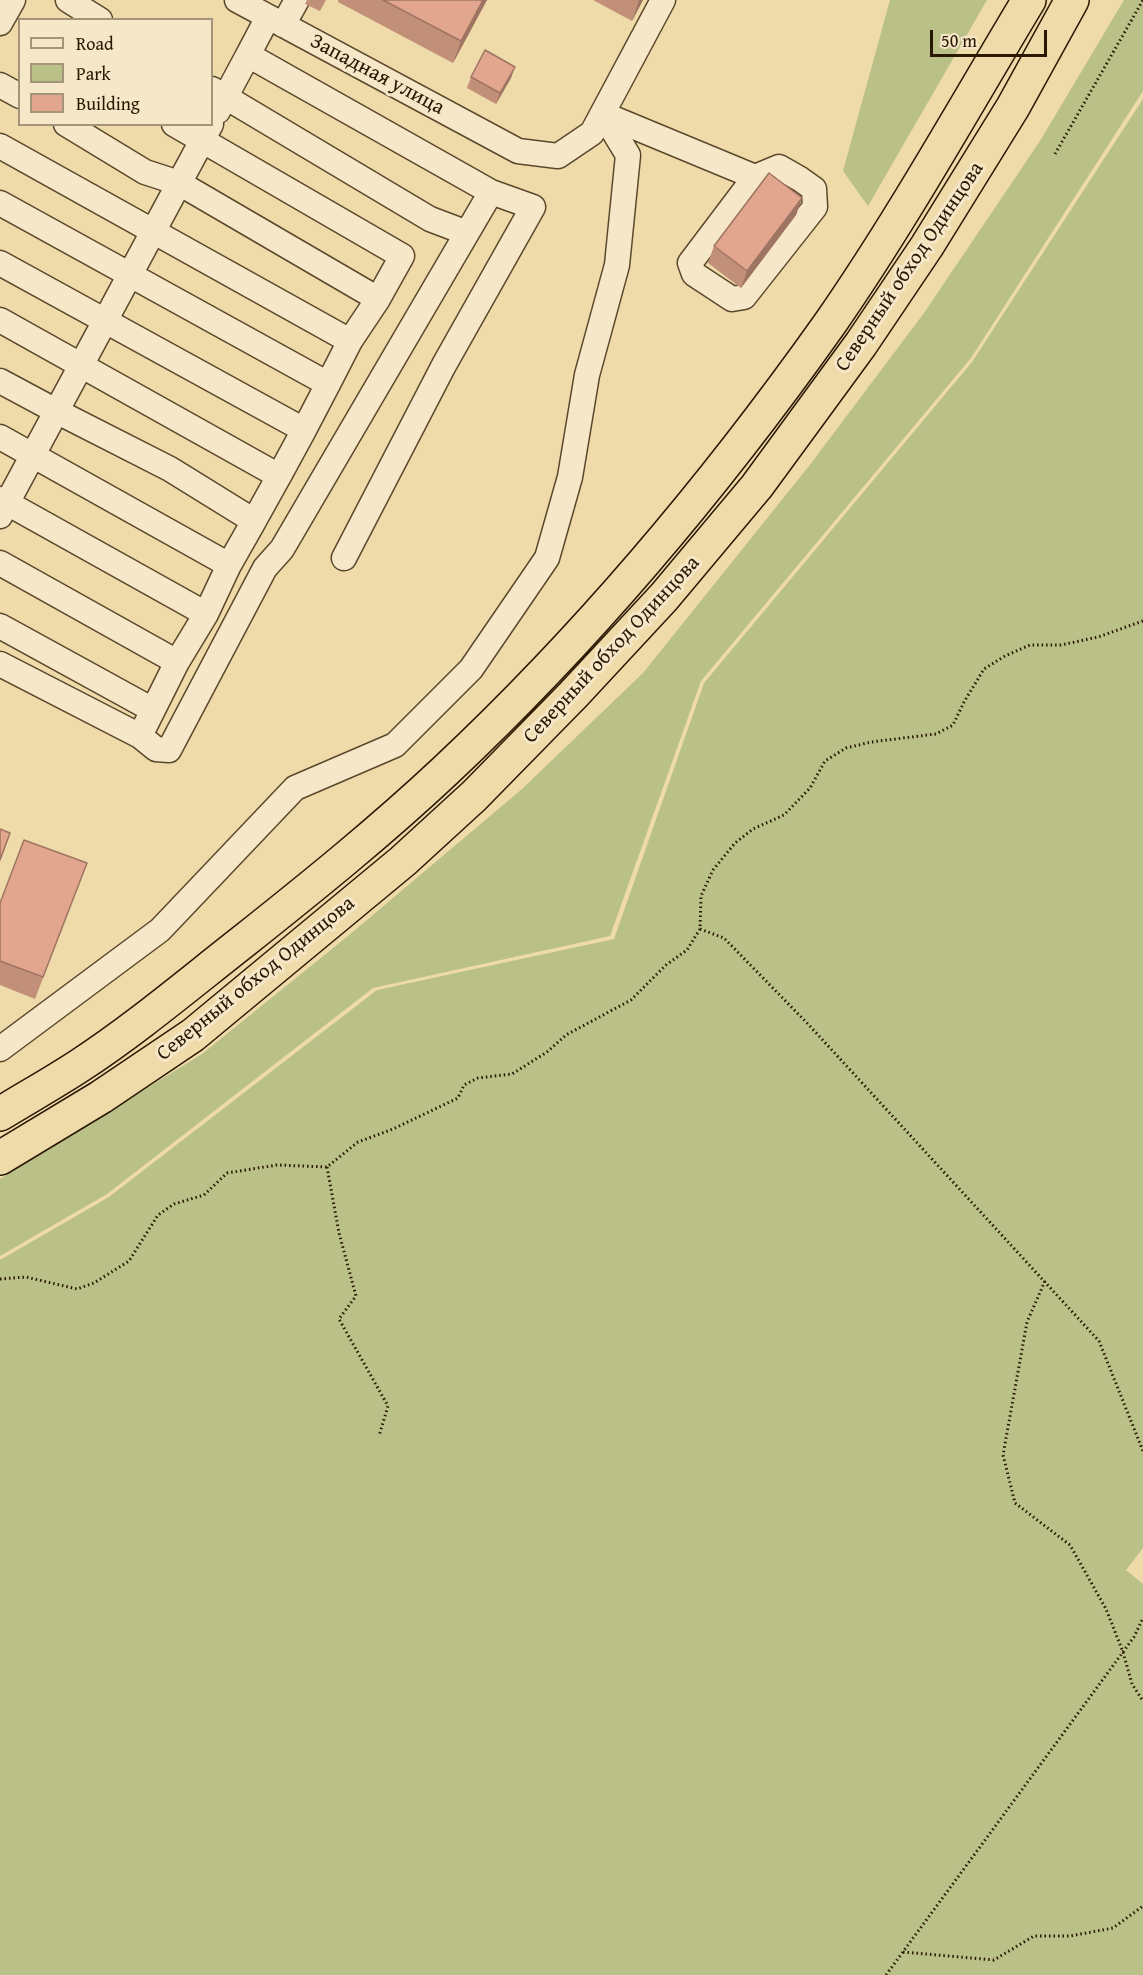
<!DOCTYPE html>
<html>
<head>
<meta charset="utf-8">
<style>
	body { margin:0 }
	#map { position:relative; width:1143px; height:1975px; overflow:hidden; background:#efdaa9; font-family:"Gentium Book Plus",serif }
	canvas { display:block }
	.legend { position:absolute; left:18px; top:18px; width:195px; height:108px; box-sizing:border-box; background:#f5e7c7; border:2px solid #a49479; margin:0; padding:8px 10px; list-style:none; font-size:18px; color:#2a1803 }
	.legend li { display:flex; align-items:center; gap:12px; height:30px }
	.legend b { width:30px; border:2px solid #a49479 }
	.scale { position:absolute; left:930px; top:30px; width:117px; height:27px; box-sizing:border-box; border:3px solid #2a1803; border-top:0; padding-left:8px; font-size:18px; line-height:21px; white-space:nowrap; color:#2a1803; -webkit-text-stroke:4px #f5e7c7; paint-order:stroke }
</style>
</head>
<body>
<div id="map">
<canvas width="1143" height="1975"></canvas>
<ul class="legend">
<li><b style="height:8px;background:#f5e7c7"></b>Road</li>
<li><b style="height:16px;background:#b9c088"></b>Park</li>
<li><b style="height:16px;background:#e1a68d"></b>Building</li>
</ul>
<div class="scale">50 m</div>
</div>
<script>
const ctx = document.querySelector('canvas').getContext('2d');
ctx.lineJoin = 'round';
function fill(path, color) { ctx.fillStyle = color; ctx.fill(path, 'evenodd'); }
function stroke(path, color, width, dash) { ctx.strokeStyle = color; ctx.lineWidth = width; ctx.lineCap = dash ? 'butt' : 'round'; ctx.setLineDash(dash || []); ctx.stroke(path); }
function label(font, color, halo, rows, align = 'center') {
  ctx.font = font + ' "Gentium Book Plus",serif'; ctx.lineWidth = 6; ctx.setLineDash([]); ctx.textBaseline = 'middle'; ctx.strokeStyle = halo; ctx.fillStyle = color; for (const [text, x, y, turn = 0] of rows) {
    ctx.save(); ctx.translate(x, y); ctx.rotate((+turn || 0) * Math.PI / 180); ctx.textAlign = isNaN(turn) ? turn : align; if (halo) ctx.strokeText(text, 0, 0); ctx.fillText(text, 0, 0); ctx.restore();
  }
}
fill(new Path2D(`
	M890,0H987L868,206L843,171Z
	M1124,0H1143V91L971,358L701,681L610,936L373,988L107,1194L0,1256V1179L202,1054L348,936L522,789L643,673L809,466L924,313L1040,141Z
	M1143,99V1548L1126,1570L1143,1584V1975H0V1260L109,1197L377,990L614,939L704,683L972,362Z`), '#b9c088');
const minor = new Path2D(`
	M68,0L100,20
	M237,0L518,151L558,156L592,133L663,0
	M268,17L248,55L491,192L533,207L444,365L344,558
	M0,23L13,0
	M283,25L297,0
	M0,85L20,96
	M212,89L430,219L467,233
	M218,111L248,55
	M603,114L755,177L779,167L800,179L814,189L815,207L744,297L732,299L694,274L690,263L755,177
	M66,124L145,172L179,183L378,299L402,256L174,124
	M0,146L350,341L328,384L0,203
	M0,263L304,430L279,476L0,320
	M350,341L378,299
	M0,381L56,411L170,469L254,521L229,565L0,437
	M304,430L328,384
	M0,499L206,614L177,662L0,563
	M0,516L211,124
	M254,521L279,476
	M206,614L229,565
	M0,626L153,710L140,736L0,664
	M153,710L177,662
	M140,736L156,749L169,750L265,568L282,549L491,192
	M0,1049L160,930L295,788L395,745L471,669L547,558L570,477L587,375L617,265L628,155L603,114`);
const highway = new Path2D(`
	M0,1114C26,1098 53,1083 79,1066C137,1028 190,983 245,940C313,886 381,831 445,771C589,636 717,483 831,322C903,218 964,108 1029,0
	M0,1158L101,1097L193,1035L403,861L474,796L573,695L664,597L757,486L861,344L927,246L1013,107L1072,0`);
stroke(minor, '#5b482c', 27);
stroke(highway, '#2a1803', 36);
stroke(new Path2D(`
	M1055,154L1143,0
	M700,929L724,938L808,1024L1099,1341L1143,1451
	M327,1167L339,1233L356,1296L339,1319L388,1406L379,1436
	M0,1279L26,1277L77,1289L94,1283L129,1261L158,1215L174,1204L204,1195L227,1173L277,1165L327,1167L358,1142L393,1129L458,1098L464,1085L478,1078L512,1074L547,1052L566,1035L631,1000L666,965L687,950L700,929L701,896L713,870L735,843L753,829L784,815L810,788L825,761L846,748L871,742L936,734L953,725L964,702L984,669L1005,656L1030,645H1061L1098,637L1143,621
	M1045,1281L1027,1322L1003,1455L1015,1503L1070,1545L1106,1609L1123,1652L1132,1684L1143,1701
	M903,1952L994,1960L1034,1936H1070L1113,1928L1143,1906
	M886,1975L1134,1637L1143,1618`), '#2a1803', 3, [1.5, 3]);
stroke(minor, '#f5e7c7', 24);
stroke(highway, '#efdaa9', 33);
fill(new Path2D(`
	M307,0H326L320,11L305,4Z
	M338,0H487L453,63L338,2Z
	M593,0H643L632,21Z
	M471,77L511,78L496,104L467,88Z
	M802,198L796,215L741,288L708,263L714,246Z
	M87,863L35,999L0,985V903Z`), '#c28f79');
fill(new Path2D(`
	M483,0H487L453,63L461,41Z
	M639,0H643L632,21Z
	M515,67L511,78L496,104L500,93Z
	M802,198L796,215L741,288L747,271Z`), '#9e7463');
const building = new Path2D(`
	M383,0H483L461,41Z
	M485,50L515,67L500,93L471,77Z
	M769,173L802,198L747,271L714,246Z
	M0,829L10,833L0,860Z
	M24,840L87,863L43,977L0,961V903Z`);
fill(building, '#e1a68d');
stroke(building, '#9e7463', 1.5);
label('21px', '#2a1803', '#f5e7c7', [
	["Западная улица",377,75,28],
	["Северный обход Одинцова",910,267,-56],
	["Северный обход Одинцова",612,650,-47],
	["Северный обход Одинцова",256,979,-39]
]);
</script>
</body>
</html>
